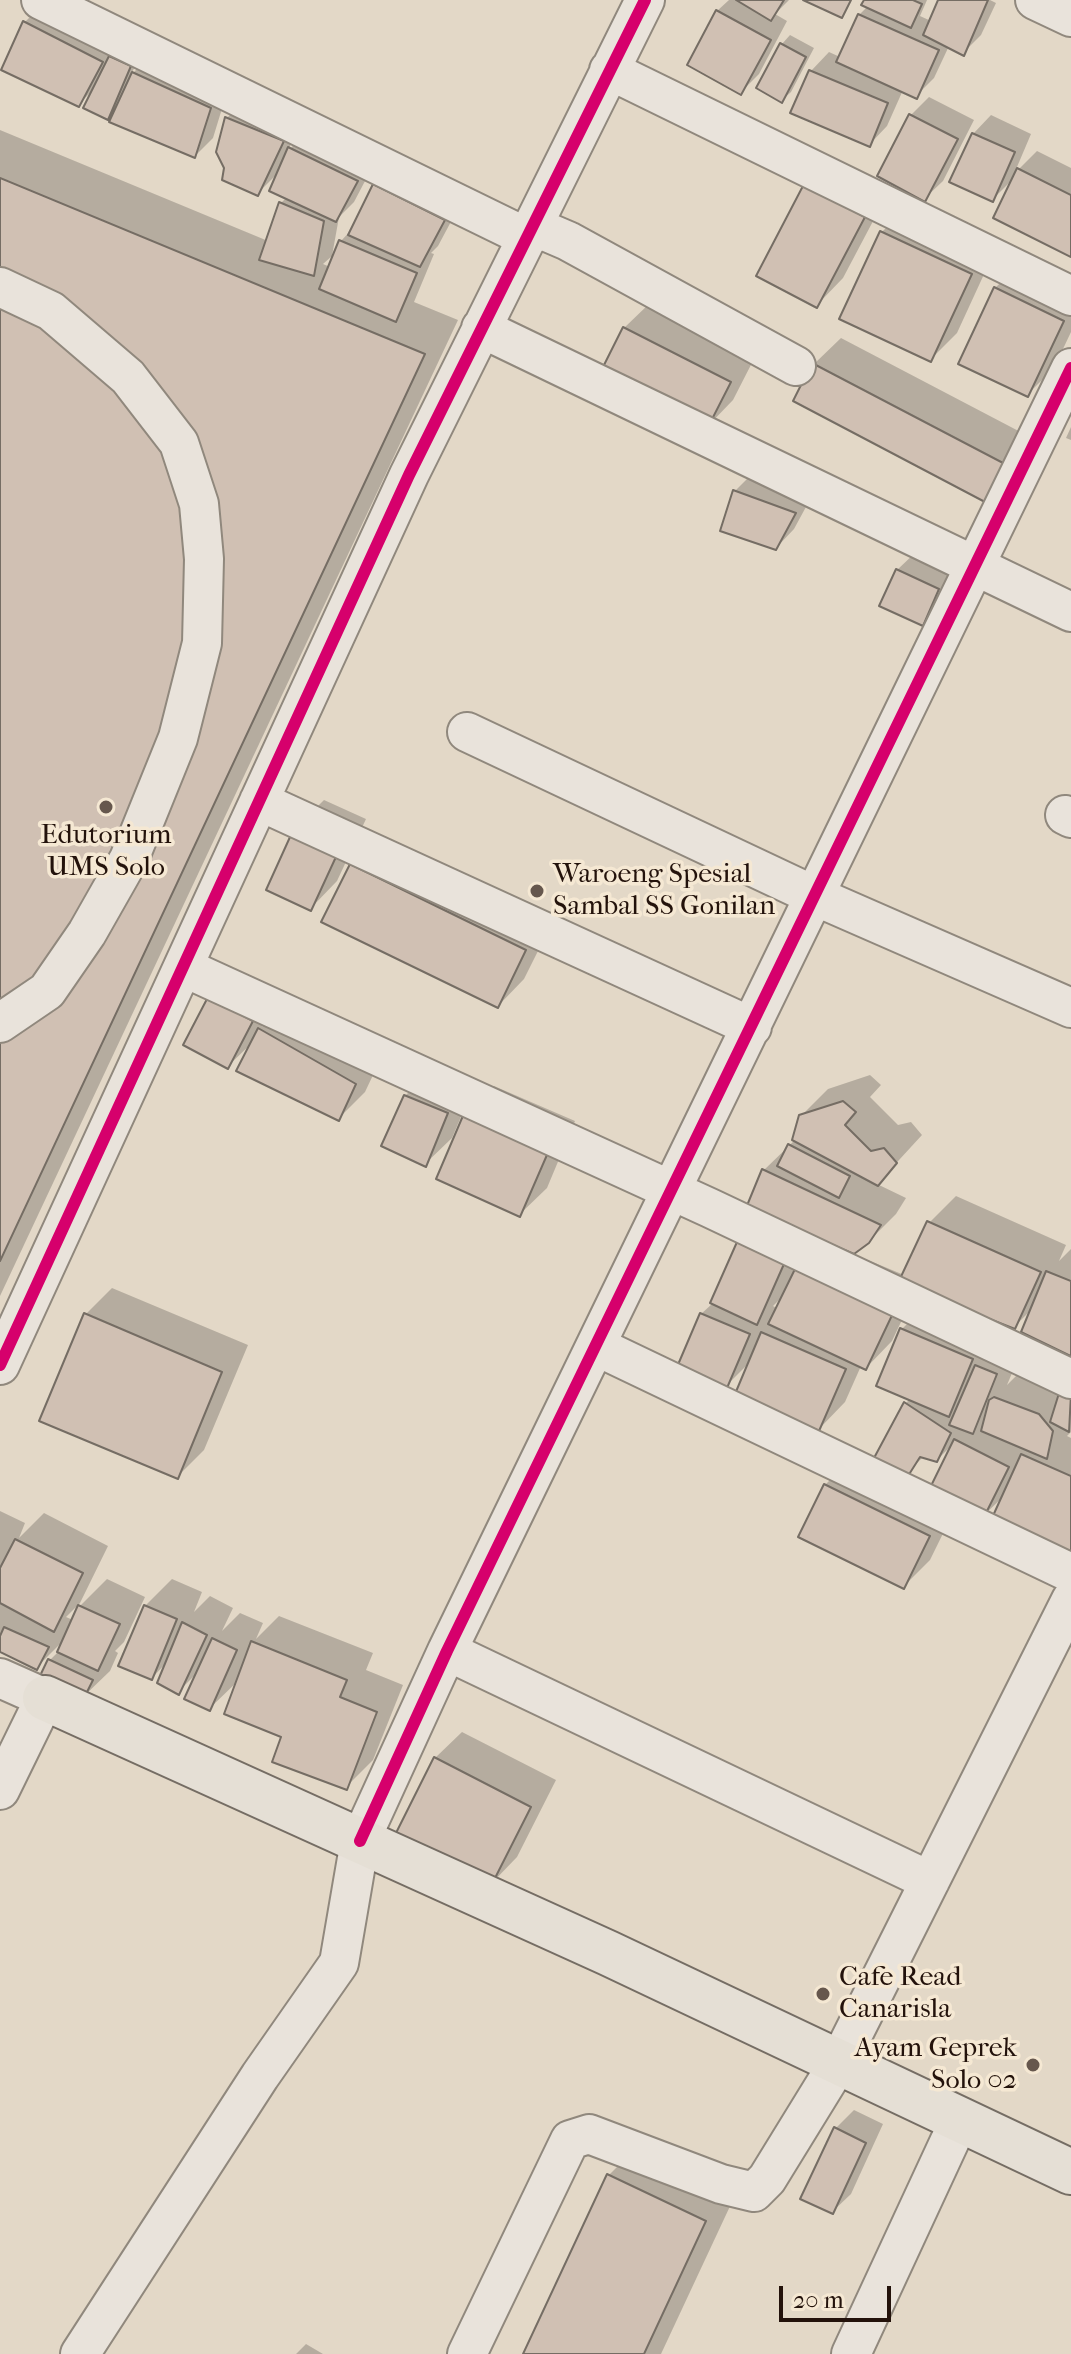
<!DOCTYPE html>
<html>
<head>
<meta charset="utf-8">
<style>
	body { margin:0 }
	#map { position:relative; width:1071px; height:2354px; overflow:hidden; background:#e3d8c7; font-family:"IM FELL French Canon",serif }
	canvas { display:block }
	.scale { position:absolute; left:779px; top:2286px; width:112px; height:36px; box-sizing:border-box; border:4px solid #23120b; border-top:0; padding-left:10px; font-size:24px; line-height:28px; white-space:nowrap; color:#23120b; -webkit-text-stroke:6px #f5e8d3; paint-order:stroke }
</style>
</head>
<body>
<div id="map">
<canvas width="1071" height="2354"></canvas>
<div class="scale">20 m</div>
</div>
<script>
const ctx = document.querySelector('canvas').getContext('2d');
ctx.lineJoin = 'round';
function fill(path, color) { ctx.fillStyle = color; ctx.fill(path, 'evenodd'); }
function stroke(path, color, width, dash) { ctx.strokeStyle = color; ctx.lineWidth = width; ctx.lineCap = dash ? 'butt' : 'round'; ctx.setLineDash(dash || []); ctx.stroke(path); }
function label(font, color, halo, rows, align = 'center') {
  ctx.font = font + ' "IM FELL French Canon",serif'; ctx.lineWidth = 7; ctx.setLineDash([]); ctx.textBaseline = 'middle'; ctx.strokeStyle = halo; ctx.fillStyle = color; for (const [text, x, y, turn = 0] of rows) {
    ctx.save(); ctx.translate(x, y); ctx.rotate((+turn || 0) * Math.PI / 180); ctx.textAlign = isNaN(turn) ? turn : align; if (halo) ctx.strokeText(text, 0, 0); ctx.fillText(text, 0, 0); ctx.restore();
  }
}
fill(new Path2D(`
	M729,0H789L775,14L787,21L759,74L741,92L717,11Z
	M866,0H927L920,16L931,21L940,0H990L996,3L981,35L963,53L949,46L934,78L916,96L903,90L887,126L869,145L811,71L829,52L840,57L859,15L868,6Z
	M43,4L139,57L131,75L152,54L228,89L213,138L195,156L118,107L107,118L93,90L79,104L25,22Z
	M790,35L814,48L791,92L782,100V44Z
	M929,97L974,120L943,181L924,199L911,115Z
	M245,99L300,123L288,151L308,130L375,162L354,202L339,217L332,256L323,264L330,267L341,241L353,228L375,185L393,167L462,201L438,246L431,253L434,254L414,302L458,320L0,1296V130L268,241L281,203L287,197L279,172L258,193L227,168L218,151L227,118Z
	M991,115L1031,134L1014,174L1037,151L1071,168V255L1014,178L992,200L973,134Z
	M806,185L890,189L843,278L817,305Z
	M908,205L997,246L957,333L931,359L841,318L882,232Z
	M1022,262L1071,285V332L1054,368L1027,395L995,288Z
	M651,302L756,355L733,400L707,427L624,328Z
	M841,338L1030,437L1011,473L814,364Z
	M1071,427V440L1066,438Z
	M753,473L813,494L794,529L776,548L735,491Z
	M916,552L956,570L941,605L923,623L897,570Z
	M324,800L366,819L337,881L311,908L297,827Z
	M378,838L552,923L524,979L498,1006L351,865Z
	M279,994L262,1027L286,1003L382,1056L365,1092L338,1119L253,1042L227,1067L210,998Z
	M432,1069L474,1086L452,1138L425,1164L405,1096Z
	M870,1075L881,1085L870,1097L898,1125L911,1122L922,1135L877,1184L906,1198L896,1214L868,1242L851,1253L904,1275L929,1223L956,1196L1066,1245L1059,1261L1071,1249V1354L1033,1308L1014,1327L917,1288L892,1341L866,1368L861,1366L845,1402L819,1429L750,1362L726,1386L701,1314L712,1304L739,1244L767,1215L748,1207L764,1170L794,1141L801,1116L828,1089ZM784,1295L778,1309L773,1306Z
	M494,1086L575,1121L547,1188L520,1214L467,1113Z
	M112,1288L248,1345L204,1450L177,1477L85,1315Z
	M929,1302L1023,1347L1007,1385L1018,1374L1071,1381V1432L1067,1436L1071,1438V1552L1005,1495L983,1516L953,1444L937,1460L924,1456L907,1473L905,1404L910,1399L902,1329Z
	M852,1458L955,1509L930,1560L903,1587L825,1485Z
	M0,1511L25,1523L19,1538L44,1513L108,1546L80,1603L66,1617L73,1620L80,1606L107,1579L145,1597L124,1642L115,1651L118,1653L110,1671L83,1697L50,1660L59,1651L64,1640L36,1668L0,1649V1640L5,1629L0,1634Z
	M172,1579L202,1592L194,1612L210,1596L233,1608L222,1631L240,1613L263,1623L256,1639L279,1616L373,1653L366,1670L403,1685L373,1760L346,1787L283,1736L239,1680L210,1708L198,1672L178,1692L167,1662L152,1678L145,1606Z
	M462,1732L556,1780L517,1857L491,1884L435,1758Z
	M854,2110L883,2124L851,2194L832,2212L835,2129Z
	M643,2141L739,2187L661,2354H525L609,2175Z
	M306,2344L323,2354H296Z`), '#0003');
const building = new Path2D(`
	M736,0H784L771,21Z
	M803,0H851L842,18Z
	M864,0H913L922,4L911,28L861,5Z
	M938,0H988L964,56L923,35Z
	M716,10L771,40L741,95L687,65Z
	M858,14L939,50L917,99L836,62Z
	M23,21L103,62L79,107L1,70Z
	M780,43L806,57L782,103L756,88Z
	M109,56L131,66L108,120L83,108Z
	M809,70L888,103L870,147L790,113Z
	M132,72L211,108L195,158L109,122Z
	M909,114L958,139L925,202L877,176Z
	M225,117L284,141L258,196L222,180L224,168L216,152Z
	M972,133L1015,152L993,202L949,182Z
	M288,147L358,181L336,222L269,191Z
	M1017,168L1071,195V257L993,218Z
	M0,178L425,354L0,1261Z
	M373,184L445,220L420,267L348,235Z
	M804,184L865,217L817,308L756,276Z
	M279,202L324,221L314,276L259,260Z
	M880,231L972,274L931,362L839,319Z
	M339,240L417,273L396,322L319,289Z
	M994,287L1064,321L1028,397L958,364Z
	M623,327L731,382L707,429L599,375Z
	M812,363L1005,464L985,502L793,401Z
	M733,490L796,513L776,550L720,531Z
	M896,569L939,589L923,626L879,606Z
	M295,826L341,846L311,911L266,890Z
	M350,864L526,950L498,1008L321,922Z
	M208,997L253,1021L228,1069L183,1045Z
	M258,1028L356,1084L339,1121L236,1071Z
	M404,1095L448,1113L426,1167L381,1146Z
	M843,1101L856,1112L845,1125L871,1151L884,1148L897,1163L878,1186L792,1140L799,1115Z
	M465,1111L550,1148L520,1217L436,1179Z
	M788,1144L850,1176L839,1198L777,1166Z
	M762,1169L881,1225L869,1243L854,1254L746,1208Z
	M927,1221L1041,1272L1015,1329L898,1283Z
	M737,1242L784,1264L757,1325L710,1303Z
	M796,1267L895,1309L866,1370L768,1324Z
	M1046,1271L1071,1281V1356L1021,1332Z
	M84,1313L222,1372L178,1479L39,1421Z
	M700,1313L750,1334L727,1388L677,1367Z
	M900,1328L973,1359L949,1417L876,1386Z
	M761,1332L846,1369L819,1431L735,1394Z
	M975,1365L997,1374L973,1434L949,1425Z
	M1060,1390L1071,1394L1069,1432L1050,1422Z
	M994,1397L1039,1414L1053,1431L1047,1459L981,1431L989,1400Z
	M904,1402L951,1433L937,1462L920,1457L908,1476L874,1458Z
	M954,1439L1009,1467L983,1519L928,1492Z
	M1021,1454L1071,1476V1554L992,1518Z
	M824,1484L930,1536L904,1589L798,1537Z
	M15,1539L83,1573L54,1632L0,1603V1568Z
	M78,1605L120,1624L98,1671L57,1652Z
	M144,1605L177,1619L152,1680L118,1666Z
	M182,1622L207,1635L179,1695L157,1683Z
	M4,1627L49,1647L37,1670L0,1652V1636Z
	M212,1638L237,1650L210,1711L184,1699Z
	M251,1641L347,1680L340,1697L377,1712L347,1790L272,1762L281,1737L224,1714Z
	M48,1659L93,1680L83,1700L39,1678Z
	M434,1757L531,1807L491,1886L394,1837Z
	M834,2127L866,2143L833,2214L800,2199Z
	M607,2174L706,2221L644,2354H523Z`);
fill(building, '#d0c0b3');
stroke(building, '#756d64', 2);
const minor = new Path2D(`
	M41,0L528,238
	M1035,0L1071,17
	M609,70L1071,296
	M533,226L568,241L796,366
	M0,287L51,311L128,377L179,443L199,504L204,559L202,643L178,738L129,859L87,933L47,991L0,1023
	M481,328L1071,612
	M467,732L815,896L1071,1008
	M259,801L752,1027
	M1065,815L1071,818
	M183,967L710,1208L1071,1379
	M596,1346L1071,1573
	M0,1365L409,475L645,0
	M447,1651L930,1881
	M0,1678L45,1698L0,1790
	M80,2354L260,2076L339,1963L360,1841L447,1651L1071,368
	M467,2354L570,2140L589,2134L721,2184L754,2192L767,2179L839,2062L1071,1600
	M851,2354L960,2119`);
const major = new Path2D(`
	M45,1698L608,1953L1071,2172`);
stroke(minor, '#90887d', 42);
stroke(major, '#756d64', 48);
stroke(minor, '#e9e3db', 38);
stroke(major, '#e5dfd5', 44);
stroke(new Path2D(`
	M0,1365L409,475L645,0
	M360,1841L447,1651L1071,368`), '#d6006c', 12);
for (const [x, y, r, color] of [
	[106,807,8,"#66574d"],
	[537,891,8,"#66574d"],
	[823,1994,8,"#66574d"],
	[1033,2065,8,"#66574d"]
]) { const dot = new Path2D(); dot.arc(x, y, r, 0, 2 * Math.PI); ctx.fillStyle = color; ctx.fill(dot); stroke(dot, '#f5e8d3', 3); }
label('28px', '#23120b', '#f5e8d3', [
	["Edutorium",106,836,"center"],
	["UMS Solo",106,868,"center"],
	["Waroeng Spesial",553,875],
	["Sambal SS Gonilan",553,907],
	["Cafe Read",839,1978],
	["Canarisla",839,2010],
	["Ayam Geprek",1017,2049,"right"],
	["Solo 02",1017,2081,"right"]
], 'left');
</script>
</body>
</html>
